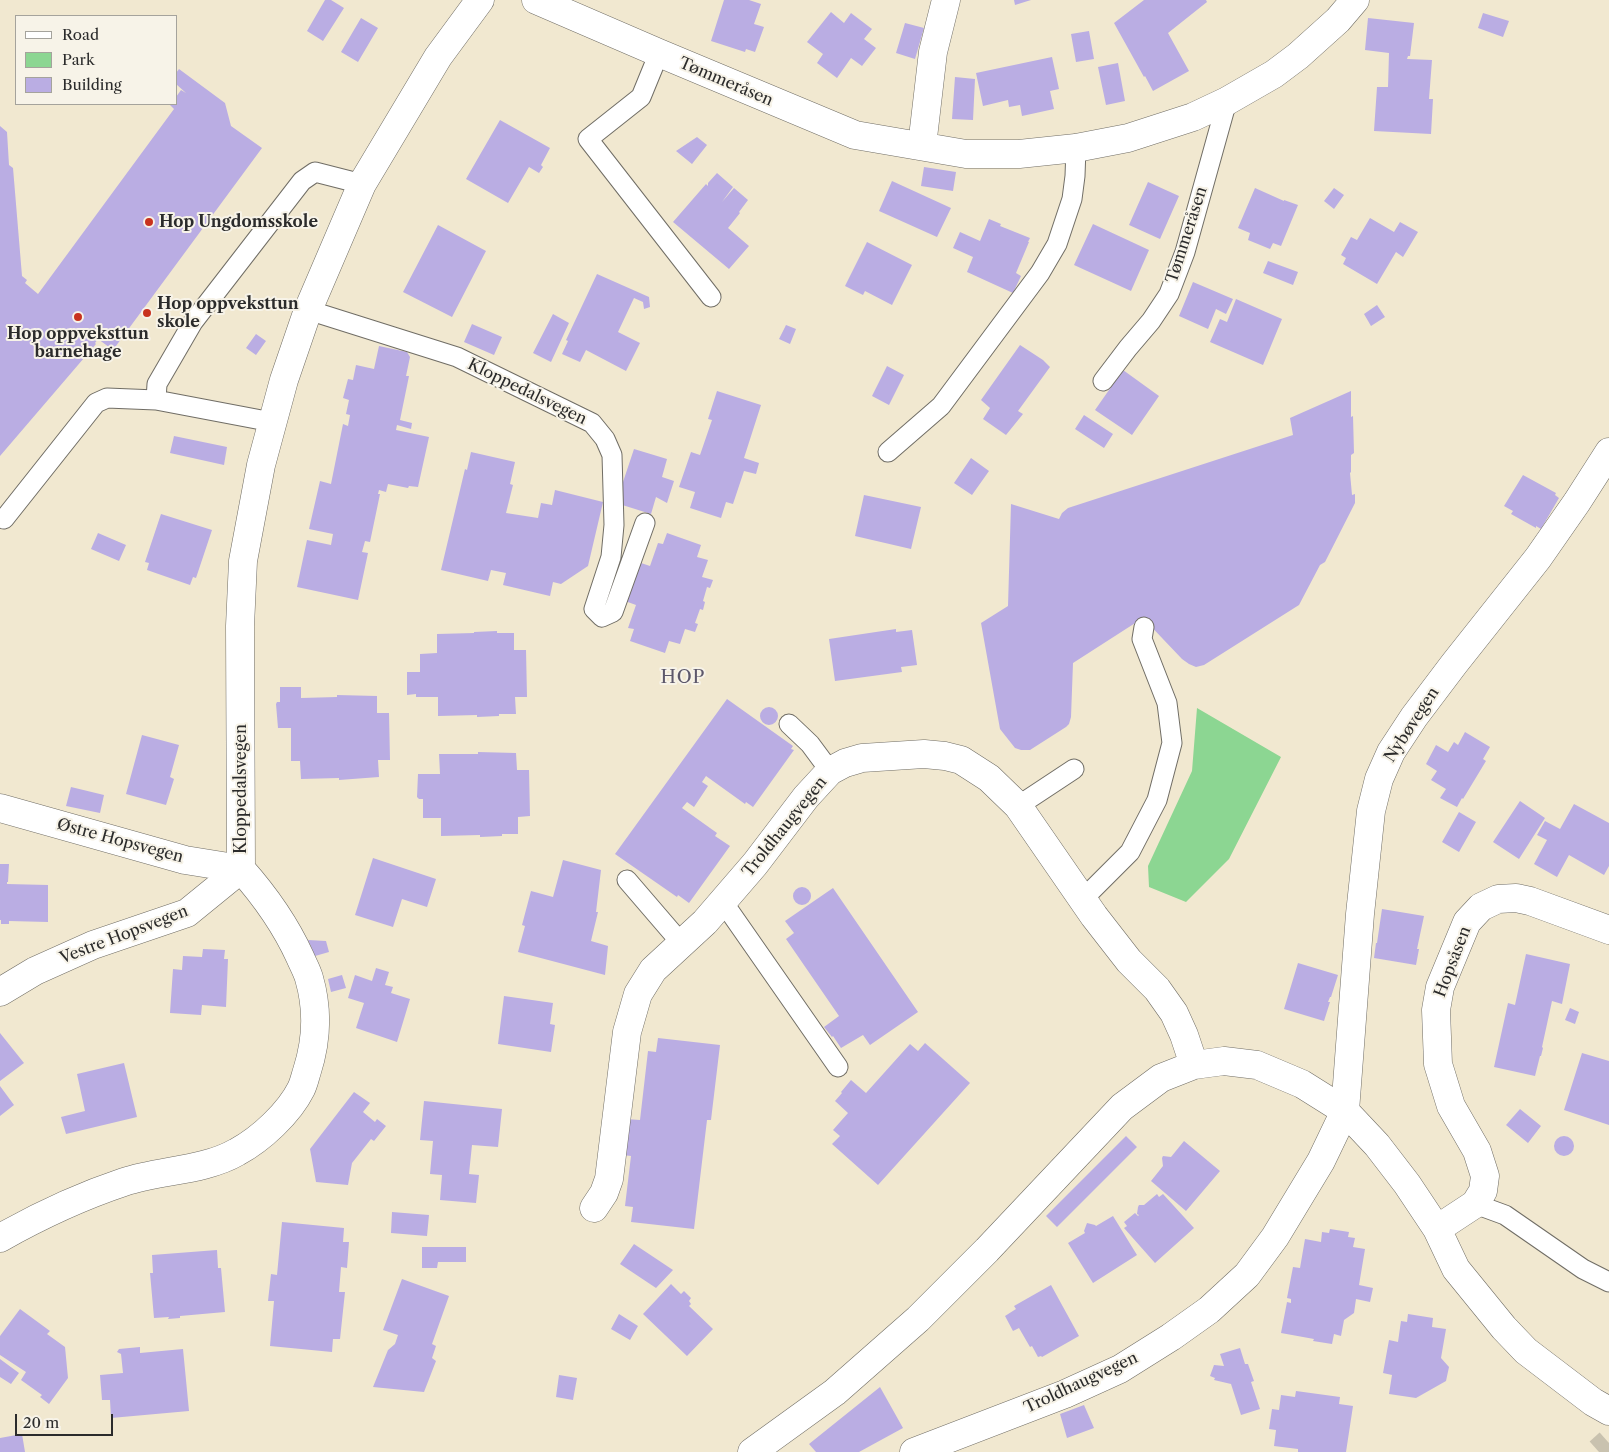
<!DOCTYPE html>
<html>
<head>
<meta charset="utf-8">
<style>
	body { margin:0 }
	#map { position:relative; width:1609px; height:1452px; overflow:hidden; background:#f1e8d0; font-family:"Libre Caslon Text",serif }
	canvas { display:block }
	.legend { position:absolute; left:15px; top:15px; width:162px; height:90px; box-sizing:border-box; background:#f7f3e8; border:1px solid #a5a39c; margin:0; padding:6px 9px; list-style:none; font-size:15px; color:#2b2b2b }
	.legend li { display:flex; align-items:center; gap:10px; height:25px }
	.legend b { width:25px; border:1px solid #a5a39c }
	.scale { position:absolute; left:15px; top:1414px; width:98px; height:22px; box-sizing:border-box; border:2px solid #2b2b2b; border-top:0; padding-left:6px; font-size:15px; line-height:18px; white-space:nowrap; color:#2b2b2b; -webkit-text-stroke:4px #f7f3e8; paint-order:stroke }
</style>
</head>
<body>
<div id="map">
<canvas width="1609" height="1452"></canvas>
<ul class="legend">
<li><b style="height:6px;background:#fff"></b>Road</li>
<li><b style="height:14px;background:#8cd692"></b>Park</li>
<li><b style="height:14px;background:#baade3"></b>Building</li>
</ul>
<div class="scale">20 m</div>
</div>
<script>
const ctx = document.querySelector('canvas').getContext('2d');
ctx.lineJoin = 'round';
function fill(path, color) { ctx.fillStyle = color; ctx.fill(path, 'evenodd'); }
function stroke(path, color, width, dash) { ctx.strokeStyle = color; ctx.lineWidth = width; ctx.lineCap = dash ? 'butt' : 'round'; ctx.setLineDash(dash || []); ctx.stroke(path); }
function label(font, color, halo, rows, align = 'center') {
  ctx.font = font + ' "Libre Caslon Text",serif'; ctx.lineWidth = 4; ctx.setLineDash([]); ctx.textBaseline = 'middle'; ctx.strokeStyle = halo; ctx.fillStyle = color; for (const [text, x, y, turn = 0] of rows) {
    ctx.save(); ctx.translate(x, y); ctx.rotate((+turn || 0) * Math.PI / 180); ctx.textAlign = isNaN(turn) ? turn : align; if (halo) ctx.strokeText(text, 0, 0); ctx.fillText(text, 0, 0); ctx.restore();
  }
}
fill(new Path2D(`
	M1197,708L1281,757L1229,859L1186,902L1149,887L1148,866L1192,771Z`), '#8cd692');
fill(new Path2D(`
	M325,0H331L344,8L323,41L307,31Z
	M724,0H749L761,4L754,24L764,27L755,52L746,49L745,52L711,41Z
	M1014,0H1031L1015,5Z
	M1144,0H1206L1207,2L1168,33L1189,71L1153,91L1145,76L1144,77L1114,23Z
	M831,12L844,23L851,13L872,29L864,39L876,48L862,66L851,58L837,78L817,63L823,54L807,42Z
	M1483,13L1509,21L1503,37L1478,28Z
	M361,18L378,28L358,62L341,52Z
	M1368,18L1414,23L1410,56H1408L1407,59L1432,60L1429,99H1433L1431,134L1374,131L1377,87H1388L1389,53L1365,50Z
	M905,23L924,28L915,59L896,53Z
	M1089,31L1094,59L1076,62L1071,34Z
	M1052,57L1059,89L1050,91L1054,109L1022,116L1020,105L1009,107L1008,100L983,106L976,73Z
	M1118,63L1125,101L1106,105L1098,67Z
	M179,69L225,103L231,126L262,148L113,350L98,339L95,343L96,344L0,456V126L7,132L9,165L13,168L22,276L27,280L25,283L38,294L174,109L170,105L176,104V97L181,90L186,93L176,84V73Z
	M955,77L975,79L973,120L952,119Z
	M500,120L550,148L541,165L543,167L539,173L529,167L508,203L466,179Z
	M697,137L707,145L692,164L676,151Z
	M924,167L956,172L953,191L921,186Z
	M717,173L733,187L722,202L734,188L748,200L739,212L740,213L728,228L749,246L729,269L673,222L706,184L708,186V183Z
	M892,181L951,208L937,237L879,211Z
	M1148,182L1179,196L1160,239L1129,225Z
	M1255,188L1284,201V200L1298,205L1281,246L1273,243L1270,249L1248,240L1250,233L1238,228Z
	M1334,188L1344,195L1334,209L1324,201Z
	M1370,218L1394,232L1400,222L1418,232L1403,257L1396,252L1377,284L1343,264L1346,258L1341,255L1351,237L1357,240Z
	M989,219L1001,224L1000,226L1030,238L1028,242H1029L1016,273L1021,276L1013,293L967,272L973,257L953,248L960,232L980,241Z
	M1093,224L1149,250L1131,291L1074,265Z
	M438,225L486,251L452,317L403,292Z
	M867,242L912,265L892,305L865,291L863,295L845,286Z
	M1268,261L1298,272L1293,285L1263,273Z
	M597,274L649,297L650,307L644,309L643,302L634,298L618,332L640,343L626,371L586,350L580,362L562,354L568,341L566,340Z
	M1193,282L1233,299L1226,314L1216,309L1208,329L1179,316Z
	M1236,299L1282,319L1263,365L1210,342L1220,319L1227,322Z
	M1377,305L1385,317L1371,326L1364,314Z
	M553,314L569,323L551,362L533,353Z
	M472,324L502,337L494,355L464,342Z
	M786,325L796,329L790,344L779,339Z
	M256,334L266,341L256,355L246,348Z
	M1020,345L1043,360L1050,367L1018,411L1023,414L1006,435L983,419L990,408L981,400Z
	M379,346L407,352L410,357L406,376H409L400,420L412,423L411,429L397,425L396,430L429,437L418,487L409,486L408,488L388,484L386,492L379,490L378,494H380L370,542L365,541L362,552L368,553L358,600L297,587L307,540L331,545L333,534L309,529L320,481L331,484L343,424L348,426L350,415L346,414L349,400L343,398L348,379L353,380L356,365L374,369Z
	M887,366L904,375L889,405L872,396Z
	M1123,370L1159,396L1132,435L1095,410Z
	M717,391L761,405L744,458L759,463L756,474L744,471L733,504L726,502L721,518L690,508L695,492L679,487L691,452L700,455L712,420L708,419Z
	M1351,391V417L1353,416L1354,453L1351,455V472L1350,473L1352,495L1355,494V503L1325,562L1320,565L1299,605L1204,665L1196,667L1189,664L1182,659L1143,618L1073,663L1071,717L1069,724L1066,727L1030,750H1021L1015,748L1000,729L981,623L1008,606L1011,504L1059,519L1062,513L1068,508L1293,435L1290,418Z
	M1084,415L1113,434L1104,448L1075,429Z
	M174,436L227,447L224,465L170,453Z
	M634,449L667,459L662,477L674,481L667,503L656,497L651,514L616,503Z
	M471,452L515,462L510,484L513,485L506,513L538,518L541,503L552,505L555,490L603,502L588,566L561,584L553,582L550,596L503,585L506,573L491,570L488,581L441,570L465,469L467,470Z
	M971,458L989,471L972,495L954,483Z
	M1523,475L1556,493L1555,495L1559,498L1541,529L1536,526V528L1511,514L1513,511L1504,506Z
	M864,495L921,507L911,549L855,536Z
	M161,514L212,530L196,578L193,577L190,585L147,570L149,563L145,562Z
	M98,533L126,545L119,561L91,549Z
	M667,533L701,545L697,557L708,560L702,577L713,580L710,588L707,587L703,601L705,602L703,610L700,609L695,623L698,624L695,632L685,629L680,644L669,641L665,653L630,641L634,629L628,628L636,605L625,601L638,562L650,566L658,543L663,544Z
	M896,629V632L912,630L917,665L901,667L902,672L835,681L829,639Z
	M497,631V633H514V650H526L527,697H515L516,714H499V716L477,717V715L438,716V697H416V694L407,695V672H420V654L437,653V634L474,633V632Z
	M280,687H301V698L337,697V695L377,696V713H389L390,760H378L379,777L339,780V778L301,779L300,761H291V728H278L276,704L277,702H280Z
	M727,699L793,746L791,749L794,750L753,807L746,802L745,804L706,776L702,782L708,786L694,807L687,802L682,808L717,833L715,836L730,846L689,903L678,895L677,897L615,854Z
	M760 716a9 9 0 1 1 18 0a9 9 0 1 1-18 0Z
	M1465,732L1490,747L1483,759L1486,761L1463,799L1462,798L1457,807L1440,798L1446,789L1431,780L1437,771L1426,764L1436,745L1448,752L1454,742L1458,745Z
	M142,735L179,745L170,777L174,779L166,805L126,794Z
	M478,752L516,753L517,770H529L530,816L518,817V834H502V836L480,837V835L441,836V818H423V799H419L417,797L418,774H440L439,754H478Z
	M71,787L104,795L100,813L66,806Z
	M1520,801L1545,818L1519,859L1493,842Z
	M1574,804L1609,823V866L1604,875L1569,855L1557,877L1534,864L1547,840L1537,835L1545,821L1560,829Z
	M1459,812L1476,822L1459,852L1442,842Z
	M373,858L436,879L427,907L402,899L393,927L355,915Z
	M563,860L601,870L596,912H598L591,941L608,946L605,975L518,952L525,926L522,925L531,891L553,897Z
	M0,864H9L8,882H7V884L48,885V922L9,921V924H1V920H0Z
	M793 896a9 9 0 1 1 18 0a9 9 0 1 1-18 0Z
	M833,888L918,1012L870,1045L863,1035L841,1048L833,1036L832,1037L824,1027L839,1016L786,939L794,933L785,921Z
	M1382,909L1424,916L1417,949H1419L1416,965L1374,958L1376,943H1377Z
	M308,940L326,941L329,952L315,956Z
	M203,949L225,950L224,959H228L226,1007L202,1005L201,1015L170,1013L173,969L182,970L183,956L202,957Z
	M1526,954L1570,964L1562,1004L1552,1001L1542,1047L1543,1048L1541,1056H1540L1535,1076L1494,1067L1508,1003L1515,1005Z
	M1298,963L1338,975L1331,997H1330L1328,1002H1330L1324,1021L1284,1009Z
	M376,968L389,972L385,985L393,987L391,993L410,999L397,1042L356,1028L364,1003L348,998L355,975L372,981Z
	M342,975L346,988L331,992L328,979Z
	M504,996L553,1003L550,1024L555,1025L551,1052L498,1044Z
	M1570,1008L1579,1012L1575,1024L1565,1020Z
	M0,1033L24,1063L0,1081Z
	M658,1038L720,1045L711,1120H707L694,1229L631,1222L633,1207L625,1206L631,1156L623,1155L626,1119L640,1120L648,1051L656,1052Z
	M925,1043L970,1083L878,1185L832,1144L840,1136L833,1130L848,1113L835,1101L842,1093L841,1092L851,1080L866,1093L910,1044L918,1051Z
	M1582,1053L1609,1061V1125L1564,1110Z
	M124,1063L137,1117L66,1134L61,1117L85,1111L77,1074Z
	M0,1086L14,1105L0,1116Z
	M354,1092L370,1103L363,1112L375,1122L377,1119L386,1126L374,1141L371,1139L352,1163L348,1185L316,1182L310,1149Z
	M424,1101L502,1109L498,1147L472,1145L469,1174L479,1175L476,1203L440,1200L442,1175L430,1174L433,1141L420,1140Z
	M1520,1109L1541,1126L1528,1143L1506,1125Z
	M1554 1146a10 10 0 1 1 20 0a10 10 0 1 1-20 0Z
	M1126,1136L1137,1147L1057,1227L1046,1216Z
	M1184,1141L1220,1171L1186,1211L1151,1181L1163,1166L1162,1158L1163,1156L1171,1157Z
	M1157,1194L1159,1197L1163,1194L1194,1228L1155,1263L1124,1228L1127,1226L1124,1222L1135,1213L1138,1216L1139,1215L1137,1214L1138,1207L1139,1205H1144Z
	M392,1212L429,1215L427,1236L391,1233Z
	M1113,1216L1137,1255L1093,1283L1068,1243L1085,1233L1084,1231L1087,1223L1095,1225L1096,1226Z
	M282,1222L344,1228L343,1242H349L347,1268L341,1267L339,1292H345L340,1339H333L332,1352L270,1346L274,1301H268L271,1274L277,1275Z
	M1330,1229L1349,1232L1348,1237L1355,1238L1353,1247L1365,1249L1359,1285L1373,1288L1370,1302L1356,1299L1354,1313L1344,1320L1341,1336L1334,1334L1332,1344L1313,1341L1314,1339L1281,1333L1287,1302L1291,1303V1299L1287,1298L1293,1267L1300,1268L1305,1239L1321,1242L1322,1232L1329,1233Z
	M634,1244L673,1270L656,1288L620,1264Z
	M422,1247H466V1262H438L437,1268H422Z
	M217,1250L218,1268H221L225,1312L180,1316V1318L168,1319L169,1317L154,1318L150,1273H153L152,1255Z
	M402,1279L449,1296L432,1344L436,1346L432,1358L436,1361L424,1392L373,1387L388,1350L395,1344L398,1335L383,1330Z
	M671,1284L681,1294L684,1291L691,1298L689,1301L691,1304L689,1306L713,1329L687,1356L643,1314Z
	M1051,1285L1079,1336L1042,1357L1041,1356L1038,1357L1032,1346L1030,1347L1019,1328L1013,1331L1005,1316L1016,1309L1014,1306Z
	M20,1309L50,1331L47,1334L65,1347L68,1378L49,1404L40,1397L42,1395L21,1380L26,1372L0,1355V1336Z
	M619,1314L638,1326L630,1340L611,1329Z
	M1408,1314L1433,1318L1432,1327L1446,1329L1441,1358L1449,1367L1446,1381L1416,1398L1389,1394L1392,1375L1383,1373L1389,1340L1398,1342L1401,1321L1407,1322Z
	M140,1347V1353L183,1349L189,1411L111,1418L110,1400H102L100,1375L123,1373L121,1354L117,1352L119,1349Z
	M1240,1348L1245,1364H1248L1254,1381L1251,1382L1260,1409L1241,1415L1231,1384L1214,1380L1215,1378L1210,1376L1214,1365L1224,1366L1220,1354Z
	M0,1359L19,1373L11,1384L0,1377Z
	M559,1375L577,1378L573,1400L556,1397Z
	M880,1387L903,1428L859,1452H816L809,1444Z
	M1296,1391L1340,1397L1339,1404L1353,1406L1346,1452H1298V1449L1274,1446L1276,1430L1269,1429L1272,1409L1279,1410L1281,1395L1295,1397Z
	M1084,1405L1094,1428L1067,1438L1060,1414Z
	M22,1434L25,1452H0V1438Z`), '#baade3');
stroke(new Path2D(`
	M1599,1452L1609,1443`), '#c9c2af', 28, [28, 14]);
const service = new Path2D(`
	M659,53L641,97L588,139L711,297
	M308,310L457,357L592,423L605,439L612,455L614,525L611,557L594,609L602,617L613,612L645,523
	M1103,381L1128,348L1151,321L1169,294L1185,252L1227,101
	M272,422L156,400L157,384L193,322L302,181L315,172L362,184
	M888,452L941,406L1040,273L1057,244L1072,199L1075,176L1076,148
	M4,519L96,403L107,398L156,400
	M789,724L810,744L830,771
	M1018,806L1074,769
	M627,880L682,944
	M1083,899L1130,852L1157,800L1172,743L1167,703L1142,639L1144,627
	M723,902L838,1067
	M1475,1204L1505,1215L1583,1269L1609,1282`);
const minor = new Path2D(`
	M536,0L659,53L855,135L966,154H1019L1076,148L1128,138L1193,117L1227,101L1274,74L1298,56L1338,20L1355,0
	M922,146L933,52L946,0
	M0,808L185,860L241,869
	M0,992L35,971L93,945L187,913L241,869
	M594,1208L604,1193L609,1179L627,1032L638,994L653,970L705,922L755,864L806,797L830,771L845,763L862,758L924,754L945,756L961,760L989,778L1018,806L1094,916L1129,961L1157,989L1174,1013L1184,1035L1194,1065
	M1437,1229L1475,1204L1483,1191L1485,1176L1477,1151L1451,1106L1438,1064L1436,1010L1440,987L1467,922L1481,907L1498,899L1516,898L1530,901L1609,930
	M0,1238C39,1216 82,1196 124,1182C160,1170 204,1171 237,1152C261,1139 289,1113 301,1089C304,1083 305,1077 307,1071C317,1040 318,1009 309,978C307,971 303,964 300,957C285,924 265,896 241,869L240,626L243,561L261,465L284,380L308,310L362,184L438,57L480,0
	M752,1452L835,1392L918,1319L987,1250L1122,1107L1161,1078L1194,1065L1224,1061L1257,1065L1302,1084L1345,1111L1377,1145L1407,1184L1437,1229L1456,1269L1504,1328L1526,1351L1593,1402L1609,1411
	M914,1452L1065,1394L1120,1369L1171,1337L1209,1310L1247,1275L1275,1237L1321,1161L1345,1111L1360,914L1371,811L1379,779L1391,752L1414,717L1454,664L1538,558L1577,502L1609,452`);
stroke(service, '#706d65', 21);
stroke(minor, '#706d65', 29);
stroke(service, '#fff', 19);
stroke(minor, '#fff', 28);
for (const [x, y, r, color] of [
	[149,222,5,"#c8321e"],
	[147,313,5,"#c8321e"],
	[78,317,5,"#c8321e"]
]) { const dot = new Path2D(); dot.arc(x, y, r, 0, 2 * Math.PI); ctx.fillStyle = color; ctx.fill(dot); stroke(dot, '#f7f3e8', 2); }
label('16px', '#2b2b2b', '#f7f3e8', [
	["Tømmeråsen",726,82,23],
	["Tømmeråsen",1187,235,-72],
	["Kloppedalsvegen",527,392,26],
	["Nybøvegen",1412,725,-57],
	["Kloppedalsvegen",241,789,-90],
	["Troldhaugvegen",785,827,-51],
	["Østre Hopsvegen",120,841,15],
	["Vestre Hopsvegen",124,935,-21],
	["Hopsåsen",1453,962,-69],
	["Troldhaugvegen",1081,1383,-25]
]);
label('bold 16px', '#2b2b2b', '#f7f3e8', [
	["Hop Ungdomsskole",159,222],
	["Hop oppveksttun",157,304],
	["skole",157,322],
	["Hop oppveksttun",78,334,"center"],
	["barnehage",78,352,"center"]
], 'left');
ctx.letterSpacing = '1px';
label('18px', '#5d586b', '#f7f3e8', [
	["HOP",683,678]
]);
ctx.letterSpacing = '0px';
</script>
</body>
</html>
